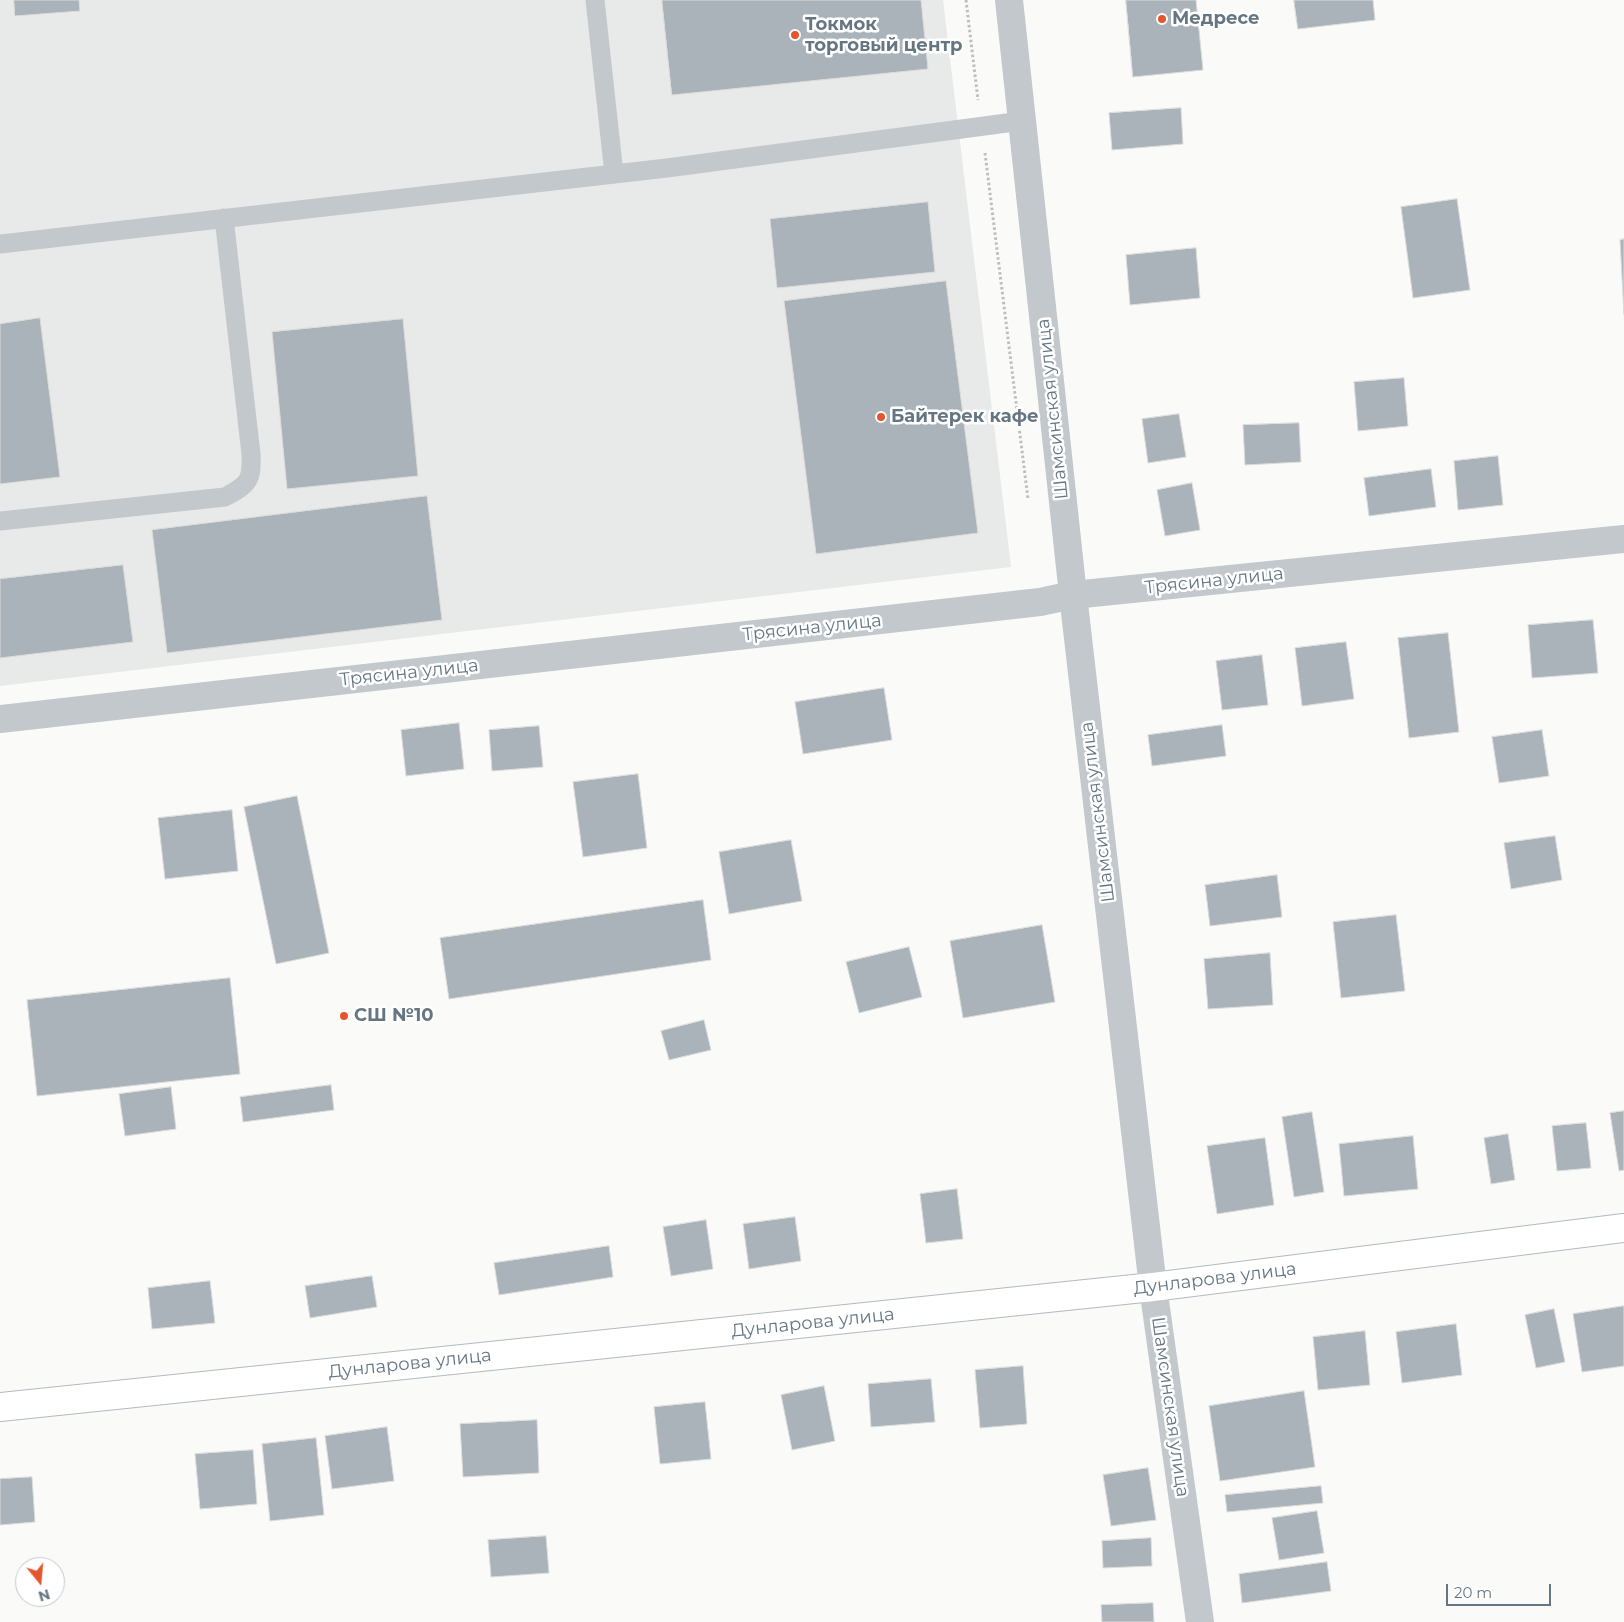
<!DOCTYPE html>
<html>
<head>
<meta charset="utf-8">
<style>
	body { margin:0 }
	#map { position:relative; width:1624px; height:1622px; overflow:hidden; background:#fafaf8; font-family:Montserrat,sans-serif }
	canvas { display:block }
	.north { position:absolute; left:15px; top:1557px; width:50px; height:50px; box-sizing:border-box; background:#fff; border:1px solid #c1c8cd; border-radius:50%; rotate:163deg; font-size:14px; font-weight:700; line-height:20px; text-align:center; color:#657683 }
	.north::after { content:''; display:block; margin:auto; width:18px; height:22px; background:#e4572e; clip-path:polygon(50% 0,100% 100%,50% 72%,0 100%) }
	.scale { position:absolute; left:1446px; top:1584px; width:105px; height:22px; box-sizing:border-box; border:2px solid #657683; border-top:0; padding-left:6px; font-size:15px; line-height:18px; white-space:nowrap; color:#657683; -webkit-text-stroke:4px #fff; paint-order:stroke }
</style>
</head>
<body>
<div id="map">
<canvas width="1624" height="1622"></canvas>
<div class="north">N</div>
<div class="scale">20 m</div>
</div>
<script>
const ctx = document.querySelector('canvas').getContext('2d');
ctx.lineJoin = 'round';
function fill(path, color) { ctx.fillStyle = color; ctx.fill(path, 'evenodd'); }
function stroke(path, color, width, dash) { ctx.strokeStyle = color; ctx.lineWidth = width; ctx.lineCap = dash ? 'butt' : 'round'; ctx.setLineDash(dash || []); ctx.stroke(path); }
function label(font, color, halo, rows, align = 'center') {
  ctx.font = font + ' Montserrat,sans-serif'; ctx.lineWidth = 5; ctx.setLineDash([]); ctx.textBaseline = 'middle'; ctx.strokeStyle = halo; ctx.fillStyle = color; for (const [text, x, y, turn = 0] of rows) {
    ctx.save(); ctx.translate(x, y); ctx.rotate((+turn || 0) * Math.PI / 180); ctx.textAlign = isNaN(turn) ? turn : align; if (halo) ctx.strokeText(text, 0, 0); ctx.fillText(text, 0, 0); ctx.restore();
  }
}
fill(new Path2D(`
	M0,0H943L1011,567L0,686Z`), '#e8e9e9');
const building = new Path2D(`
	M14,0H79L80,11L15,16Z
	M662,0H921L928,69L672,95Z
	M1126,0H1196L1203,70L1133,77Z
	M1294,0H1373L1375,20L1298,29Z
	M1181,108L1183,144L1112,150L1109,113Z
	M1457,199L1470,290L1413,298L1401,207Z
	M928,202L935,272L777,288L770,219Z
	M1624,239V315L1620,240Z
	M1196,248L1200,298L1130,305L1126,255Z
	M946,281L978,533L816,554L784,301Z
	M40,318L60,477L0,484V324Z
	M403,319L418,476L287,489L272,332Z
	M1404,378L1408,426L1358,431L1354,382Z
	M1179,414L1186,457L1148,463L1142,419Z
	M1299,423L1301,462L1245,465L1243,425Z
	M1498,456L1503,505L1458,510L1454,461Z
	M1431,469L1436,507L1369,516L1364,478Z
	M1192,483L1200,530L1165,536L1157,490Z
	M427,496L442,620L167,653L152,530Z
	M123,565L133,642L0,658V579Z
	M1593,620L1598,673L1532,678L1528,625Z
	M1448,633L1459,732L1409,738L1398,638Z
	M1346,642L1354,699L1302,706L1295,648Z
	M1262,655L1268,705L1222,710L1216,661Z
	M884,688L892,740L803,754L795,702Z
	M459,723L464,769L406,776L401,730Z
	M1222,725L1226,756L1152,766L1148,735Z
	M539,726L543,767L492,771L489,730Z
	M1542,730L1549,776L1499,783L1492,737Z
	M638,774L647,848L583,857L573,782Z
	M297,796L329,953L276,964L244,807Z
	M232,810L238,871L165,879L158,818Z
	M1555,836L1562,880L1511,889L1504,843Z
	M791,840L802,901L729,914L719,852Z
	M1277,875L1282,917L1210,926L1205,885Z
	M703,900L711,960L449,999L440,938Z
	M1396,915L1405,991L1341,998L1333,922Z
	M1042,925L1055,1002L963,1018L950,941Z
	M909,947L922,997L859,1013L846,962Z
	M1270,953L1273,1005L1208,1009L1204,959Z
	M230,978L240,1074L37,1096L27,1000Z
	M704,1020L711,1050L669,1060L661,1031Z
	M331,1085L334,1110L243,1122L240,1097Z
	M171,1087L176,1129L125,1136L119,1094Z
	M1624,1111V1170L1619,1171L1610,1113Z
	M1312,1112L1324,1192L1294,1197L1282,1117Z
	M1586,1123L1591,1168L1557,1171L1552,1126Z
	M1508,1134L1515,1180L1491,1184L1484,1138Z
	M1413,1136L1418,1189L1344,1196L1339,1144Z
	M1265,1138L1274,1205L1217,1214L1207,1146Z
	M957,1189L963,1239L926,1243L920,1194Z
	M795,1217L801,1261L749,1269L743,1224Z
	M706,1220L713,1269L671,1276L663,1227Z
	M609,1246L613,1277L499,1295L494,1263Z
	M372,1276L377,1307L310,1318L305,1286Z
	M210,1281L215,1323L152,1329L148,1288Z
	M1624,1306V1366L1582,1372L1573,1314Z
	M1554,1309L1565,1362L1536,1368L1525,1315Z
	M1456,1324L1462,1375L1402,1383L1396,1332Z
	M1365,1331L1370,1385L1318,1390L1313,1337Z
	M1023,1366L1027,1424L980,1428L975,1370Z
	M931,1379L935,1422L871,1427L868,1384Z
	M824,1386L835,1441L792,1450L781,1395Z
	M1304,1391L1315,1467L1220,1481L1209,1406Z
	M705,1402L711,1459L660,1464L654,1407Z
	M537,1420L539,1473L463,1477L460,1424Z
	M387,1427L394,1481L332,1489L325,1436Z
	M316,1438L324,1515L270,1521L262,1444Z
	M253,1450L257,1504L200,1509L195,1454Z
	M1148,1468L1156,1520L1111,1526L1103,1475Z
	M32,1477L35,1522L0,1525V1479Z
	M1321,1486L1323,1503L1227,1512L1225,1495Z
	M1317,1511L1324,1553L1279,1560L1272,1518Z
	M546,1536L549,1573L491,1577L488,1540Z
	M1151,1538L1152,1566L1103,1568L1102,1541Z
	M1327,1562L1331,1591L1242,1603L1239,1574Z
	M1153,1603L1154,1622H1102L1101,1605Z`);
fill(building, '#aab3b9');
stroke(building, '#dcdcda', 1);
const secondary = new Path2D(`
	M0,1407L1153,1287L1624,1228`);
stroke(secondary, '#b3babf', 30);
stroke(new Path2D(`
	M966,0L978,100
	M985,153L1028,499`), '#bbbfc2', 3, [2.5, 2.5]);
stroke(new Path2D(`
	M595,0L614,174
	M0,244L667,168L1022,121
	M0,521L225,497C249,484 252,481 251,454L224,218`), '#c3c8cc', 19);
stroke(new Path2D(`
	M1073,595L1624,539`), '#c3c8cc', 28);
stroke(new Path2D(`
	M1009,0L1073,595L1153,1287L1200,1622
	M0,719L1040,602L1073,595`), '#c3c8cc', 28);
stroke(secondary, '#fff', 28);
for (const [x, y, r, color] of [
	[1162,19,5,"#e4572e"],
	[795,35,5,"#e4572e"],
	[881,417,5,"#e4572e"],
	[344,1016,5,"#e4572e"]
]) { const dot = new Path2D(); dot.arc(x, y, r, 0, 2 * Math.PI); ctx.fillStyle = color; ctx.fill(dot); stroke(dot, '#fff', 2); }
label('bold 18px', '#657683', '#fff', [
	["Медресе",1172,19],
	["Токмок",805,25],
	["торговый центр",805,46],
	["Байтерек кафе",891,417],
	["СШ №10",354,1016]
], 'left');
label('18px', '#657683', '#fff', [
	["Шамсинская улица",1053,409,-96],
	["Трясина улица",1214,581,-6],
	["Трясина улица",812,628,-6],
	["Трясина улица",409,673,-6],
	["Шамсинская улица",1098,812,-97],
	["Дунларова улица",1215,1279,-7],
	["Дунларова улица",813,1323,-6],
	["Дунларова улица",410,1364,-6],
	["Шамсинская улица",1170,1407,82]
]);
</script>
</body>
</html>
